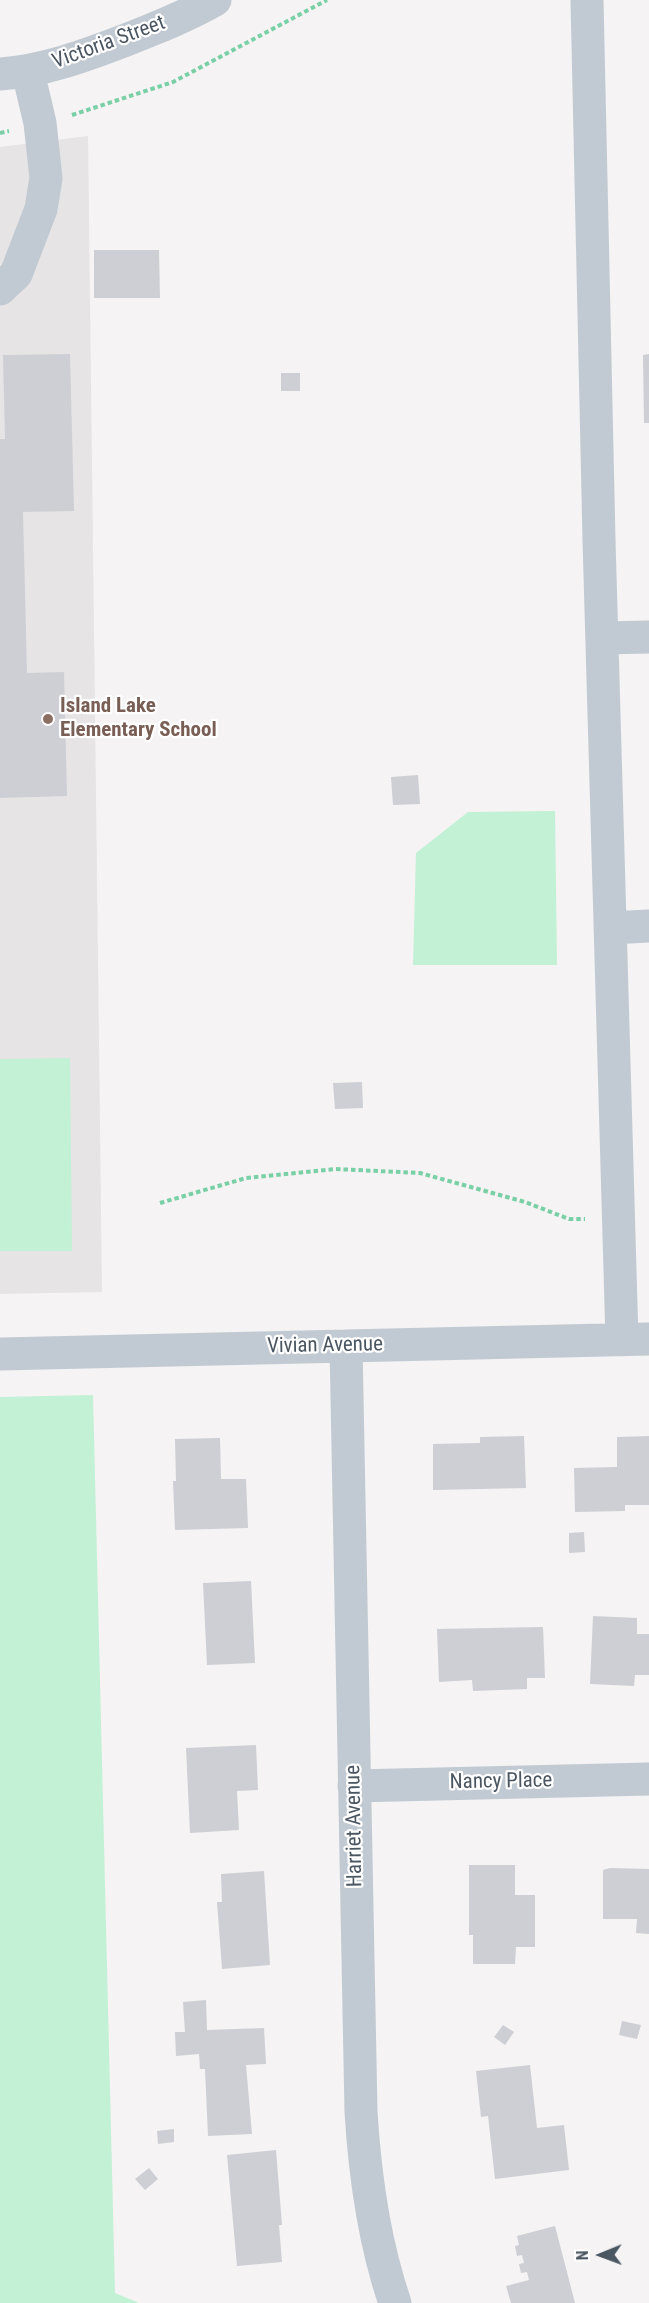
<!DOCTYPE html>
<html>
<head>
<meta charset="utf-8">
<style>
	body { margin:0 }
	#map { position:relative; width:649px; height:2303px; overflow:hidden; background:#f5f3f3; font-family:"Roboto Condensed",sans-serif }
	canvas { display:block }
	.north { position:absolute; left:571px; top:2225px; width:60px; height:60px; -webkit-text-stroke:4px #fff; paint-order:stroke; rotate:269deg; font-size:16px; font-weight:700; line-height:24px; text-align:center; color:#4a5661 }
	.north::after { content:''; display:block; margin:auto; width:21px; height:27px; background:#4a5661; clip-path:polygon(50% 0,100% 100%,50% 72%,0 100%) }
</style>
</head>
<body>
<div id="map">
<canvas width="649" height="2303"></canvas>
<div class="north">N</div>
</div>
<script>
const ctx = document.querySelector('canvas').getContext('2d');
ctx.lineJoin = 'round';
function fill(path, color) { ctx.fillStyle = color; ctx.fill(path, 'evenodd'); }
function stroke(path, color, width, dash) { ctx.strokeStyle = color; ctx.lineWidth = width; ctx.lineCap = dash ? 'butt' : 'round'; ctx.setLineDash(dash || []); ctx.stroke(path); }
function label(font, color, halo, rows, align = 'center') {
  ctx.font = font + ' "Roboto Condensed",sans-serif'; ctx.lineWidth = 4.5; ctx.setLineDash([]); ctx.textBaseline = 'middle'; ctx.strokeStyle = halo; ctx.fillStyle = color; for (const [text, x, y, turn = 0] of rows) {
    ctx.save(); ctx.translate(x, y); ctx.rotate((+turn || 0) * Math.PI / 180); ctx.textAlign = isNaN(turn) ? turn : align; if (halo) ctx.strokeText(text, 0, 0); ctx.fillText(text, 0, 0); ctx.restore();
  }
}
fill(new Path2D(`
	M88,136L102,1292L0,1294V147Z`), '#e6e4e5');
fill(new Path2D(`
	M555,811L557,965H413L416,853L468,812Z
	M70,1058L72,1251H0V1059Z
	M93,1395L115,2293L139,2303H0V1397Z`), '#c3f1d5');
fill(new Path2D(`
	M94,250H159L160,298H94Z
	M70,354L74,511L23,512L27,673L64,672L67,796L0,798V439H5L3,355Z
	M649,354V423H644L643,355Z
	M281,373H300V391H281Z
	M418,775L420,804L393,805L391,777Z
	M362,1082L363,1108L335,1109L333,1083Z
	M524,1436L526,1488L433,1490V1444L480,1443V1437Z
	M649,1436V1505H625V1511L575,1512L574,1468L617,1467V1437Z
	M220,1438L221,1479H246L248,1528L175,1530L173,1481H176L175,1439Z
	M584,1532L585,1552L569,1553V1533Z
	M251,1581L255,1663L207,1665L203,1583Z
	M593,1616L637,1618V1634H649V1675H635L634,1686L590,1684Z
	M543,1627L545,1678H527V1689L473,1691L472,1680L439,1682L437,1629Z
	M256,1745L258,1790L237,1791L239,1830L190,1833L186,1748Z
	M469,1865H515V1895H535V1947H516L515,1964H473V1935H469Z
	M610,1868L649,1869V1934L636,1933L637,1919H603V1870Z
	M264,1871L270,1965L222,1969L217,1902H222L221,1874Z
	M206,2000L207,2030L264,2028L266,2064L246,2065L252,2134L208,2136L205,2069H200L199,2054L176,2056L175,2032H185L183,2002Z
	M622,2021L641,2025L637,2039L619,2035Z
	M503,2025L514,2032L505,2045L494,2037Z
	M530,2065L537,2128L564,2125L569,2170L495,2179L488,2116L481,2117L476,2071Z
	M174,2129V2142L158,2144L157,2131Z
	M276,2150L282,2225H279L282,2262L237,2266L227,2155Z
	M149,2168L158,2179L145,2190L135,2179Z
	M555,2226L575,2303H511L506,2286L529,2280L527,2272L521,2273L519,2264L524,2263L522,2255L517,2256L515,2246L519,2245L517,2236Z`), '#cdcfd5');
stroke(new Path2D(`
	M72,115L173,82L327,0
	M0,133L9,131
	M160,1203L246,1178L335,1169L420,1173L525,1202L569,1219H585`), '#7ad0a6', 4, [4.5, 3]);
stroke(new Path2D(`
	M587,0L599,540L622,1340
	M0,74C44,71 84,56 126,40C156,28 187,16 215,0
	M0,289L16,274L41,209L46,178L40,123L28,72
	M602,638L649,637
	M610,928L649,926
	M346,1346L361,2112C365,2177 374,2242 395,2303
	M0,1354L649,1339
	M354,1786L649,1779`), '#c1cad2', 33);
for (const [x, y, r, color] of [
	[48,719,6,"#8d6e63"]
]) { const dot = new Path2D(); dot.arc(x, y, r, 0, 2 * Math.PI); ctx.fillStyle = color; ctx.fill(dot); stroke(dot, '#fff', 2); }
label('21px', '#4a5661', '#fff', [
	["Victoria Street",109,43,-20],
	["Vivian Avenue",325,1346,-1],
	["Nancy Place",501,1782,-1],
	["Harriet Avenue",355,1826,-91]
]);
label('bold 21px', '#785e54', '#fff', [
	["Island Lake",60,707],
	["Elementary School",60,731]
], 'left');
</script>
</body>
</html>
